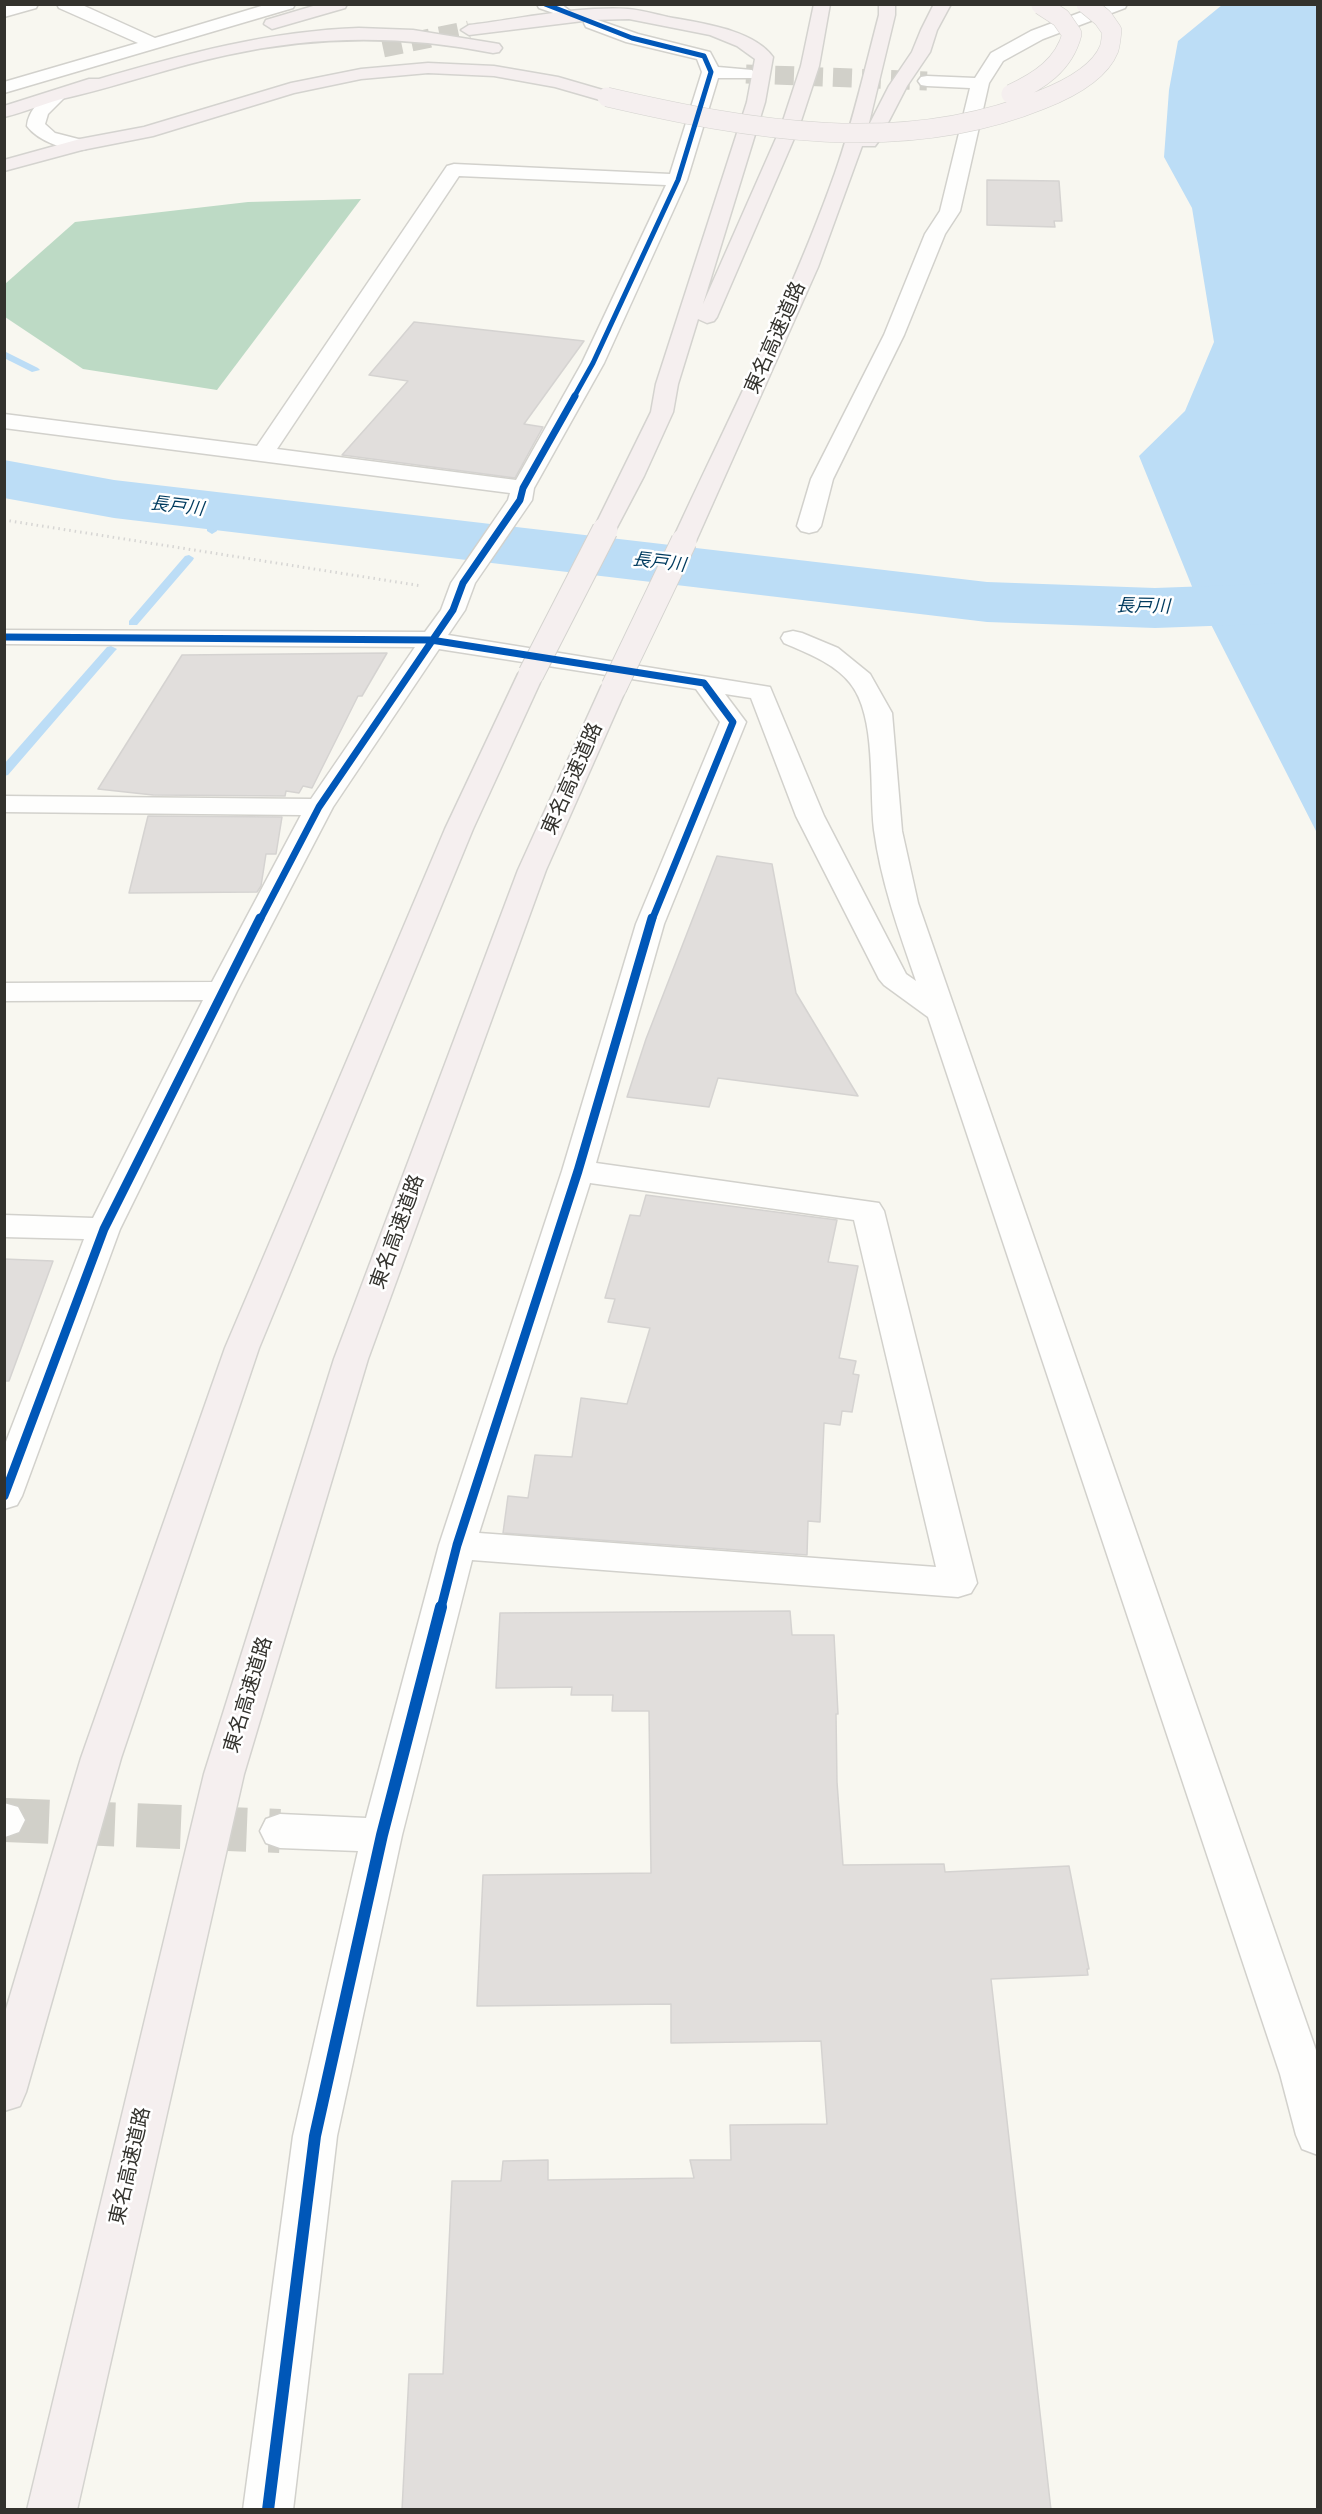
<!DOCTYPE html>
<html>
<head>
<meta charset="utf-8">
<style>
	body { margin:0 }
	#map { position:relative; width:1322px; height:2514px; overflow:hidden; background:#f8f7f0; font-family:"DM Sans",sans-serif }
	canvas { display:block }
	.frame { position:absolute; inset:0; border:6px solid #33322d; pointer-events:none }
</style>
</head>
<body>
<div id="map">
<canvas width="1322" height="2514"></canvas>
<div class="frame"></div>
</div>
<script>
const ctx = document.querySelector('canvas').getContext('2d');
ctx.lineJoin = 'round';
function fill(path, color) { ctx.fillStyle = color; ctx.fill(path, 'evenodd'); }
function stroke(path, color, width, dash) { ctx.strokeStyle = color; ctx.lineWidth = width; ctx.lineCap = dash ? 'butt' : 'round'; ctx.setLineDash(dash || []); ctx.stroke(path); }
function label(font, color, halo, rows, align = 'center') {
  ctx.font = font + ' "DM Sans","Noto Sans JP",sans-serif'; ctx.lineWidth = 5; ctx.setLineDash([]); ctx.textBaseline = 'middle'; ctx.strokeStyle = halo; ctx.fillStyle = color; for (const [text, x, y, turn = 0] of rows) {
    ctx.save(); ctx.translate(x, y); ctx.rotate((+turn || 0) * Math.PI / 180); ctx.textAlign = isNaN(turn) ? turn : align; if (halo) ctx.strokeText(text, 0, 0); ctx.fillText(text, 0, 0); ctx.restore();
  }
}
fill(new Path2D(`
	M361,199L217,390L83,369L5,317V284L75,222L248,202Z`), '#bddac5');
fill(new Path2D(`
	M1222,5H1317V833L1193,589L1139,456L1185,411L1214,342L1192,208L1164,157L1169,90L1178,41Z`), '#bcddf6');
fill(new Path2D(`
	M4,351L38,368L40,370L32,372L4,358Z
	M211,507L216,510L217,531L212,534L207,531L206,510Z
	M189,555L194,558L193,560L137,625H129V621L185,556Z
	M111,646L117,649L115,651L8,775L4,776V764L107,647Z`), '#bcddf6');
fill(new Path2D(`
	M4,460L114,480L987,582L1155,588L1318,582V622L1155,628L987,622L114,518L4,498Z`), '#bcddf6');
const building = new Path2D(`
	M987,180L1059,181L1062,221H1054L1055,227L987,225Z
	M414,322L584,341L524,424L543,427L515,478L342,455L408,381L369,375Z
	M387,653L362,696H358L312,788L303,786L299,793L286,791L285,796L153,795L98,789L182,655Z
	M148,816L282,817L276,854H266L261,886L257,892L129,893Z
	M717,856L772,864L796,993L858,1096L718,1078L709,1107L627,1097L646,1039Z
	M646,1195L837,1220L828,1262L858,1266L839,1358L856,1361L853,1374L859,1375L852,1412L842,1411L840,1425L824,1423L820,1522L808,1521L807,1555L503,1533L508,1496L528,1498L535,1455L572,1457L581,1398L627,1404L650,1328L608,1322L615,1299L605,1298L630,1215L640,1216Z
	M4,1259L53,1261L9,1381H4Z
	M790,1611L792,1635H834L838,1714H836L837,1782L843,1865L944,1864L945,1872L1069,1866L1089,1969H1087L1088,1975L991,1979L1051,2510H402L409,2374H443L452,2181H501L503,2161L548,2160V2180L694,2178L690,2160H731L730,2125L827,2124L821,2041L671,2043V2004L477,2006L483,1875L651,1873L649,1711H612L613,1695H571L572,1687L496,1688L500,1613Z`);
fill(building, '#e1dedc');
stroke(building, '#d5d3d1', 1.5);
stroke(new Path2D(`
	M746,74L927,81`), '#d1d0c9', 19, [19, 10]);
stroke(new Path2D(`
	M5,1820L280,1831`), '#d1d0c9', 44, [44, 22]);
stroke(new Path2D(`
	M383,48L469,30`), '#d1d0c9', 19, [19, 10]);
const minor = new Path2D(`
	M11,4H38L36,8L4,17V7Z
	M57,4H80L155,38L268,4H295L293,8L4,93V82L138,43L59,8Z
	M537,4H561L570,11L562,16L539,8Z
	M1103,4H1127L1125,8L1043,39L1003,61L989,83L960,211L945,234L904,335L833,479L821,526L817,531L809,533L801,531L797,526L811,479L884,335L925,234L940,211L970,88L927,86L921,85L918,81L921,77L927,76L975,78L991,53L1031,31Z
	M592,18L638,34L710,52L718,67L752,70L755,74L752,78H718L687,180L604,363L534,488L532,500L475,583L465,610L448,635L770,687L824,816L906,974L916,981C899,932 881,882 874,830C869,789 877,716 850,683C834,663 807,653 784,643L781,638L784,633L793,631L802,633L838,648L870,674L892,713L902,831L918,903L1318,2056V2155L1302,2149L1296,2135L1280,2074L928,1017L884,985L879,979L796,816L751,698L725,694L746,722L664,924L596,1163L879,1203L884,1211L977,1583L971,1593L958,1597L472,1560L402,1835L337,2136L293,2510H243L293,2136L358,1851L280,1848L266,1843L260,1831L266,1819L280,1814L366,1818L439,1545L562,1171L636,924L720,722L696,689L439,649L333,807L237,991L120,1229L22,1496L17,1505L4,1509V1447L84,1239L4,1237V1215L93,1218L203,1000L4,1001V983L212,982L301,815L4,812V796L311,799L415,647L4,644V630L425,632L441,610L451,583L508,500L510,493L4,428V414L257,446L447,166L454,164L670,174L702,72L697,59L626,42L586,27L584,23L586,19ZM459,176L666,185L582,363L516,480L277,449ZM590,1183L854,1220L936,1567L479,1533Z
	M57,91L63,92L66,96L48,114L45,124L55,133L86,141L89,145L86,149C69,153 38,141 27,126C28,111 43,94 57,91Z
	M4,1803L18,1807L25,1820L19,1832L5,1837Z`);
const highway = new Path2D(`
	M320,4H347L345,8L272,29L264,24L266,20Z
	M814,4H830L819,66L799,127L717,317L714,321L707,323L698,319L678,384L673,412L644,476L613,535L605,537L597,535L593,530L651,412L656,384L747,102L755,59L737,46L710,35L629,19L591,20L469,35L461,30L469,25C520,19 577,6 628,9C641,10 655,14 668,17C699,23 753,29 773,57L765,102L703,304L781,127L801,66Z
	M879,4H895V15L868,127L889,86L912,52L921,30L934,4H951L937,30L930,52L907,86L878,142L875,146H862L818,267L696,541L692,546L684,548L676,546L672,541C728,419 790,300 835,173C853,122 865,68 879,15Z
	M359,28L413,30L493,43L499,44L502,48L499,52L493,53C403,35 317,35 227,55C174,66 122,85 70,97C47,102 26,112 4,117V106L89,79H99C185,54 269,31 359,28Z
	M428,63L494,66L558,77L613,93L616,97L613,101L607,102L555,87L494,76L428,73L361,79L294,93L153,136L82,150L4,171V160L80,139L144,127L291,83L361,69Z
	M531,666L540,669L544,674L473,829L259,1348L121,1758L26,2092L20,2106L4,2111V2016L81,1758L225,1348L445,829L518,674L522,669Z
	M614,679L623,682L627,687L546,870L368,1359L244,1774L77,2510H27L204,1774L334,1359L518,870L601,687L605,682Z`);
stroke(minor, '#d2d1cc', 3);
stroke(highway, '#d4d3cf', 3);
stroke(new Path2D(`
	M4,520L422,586`), '#d7d6d4', 3, [1.5, 4]);
fill(minor, '#fefefd');
fill(highway, '#f5efef');
const highwayBridgeFar1 = new Path2D(`
	M1011,94C1039,81 1064,65 1072,34L1061,18L1041,5
	M607,97C749,130 901,157 1041,100C1064,91 1099,74 1109,49C1111,43 1111,37 1112,31L1103,18L1086,4`);
const highwayBridge = new Path2D(`
	M531,674L605,530
	M614,687L684,541`);
stroke(highwayBridgeFar1, '#d4d3cf', 20, []);
stroke(highwayBridge, '#d4d3cf', 27, []);
stroke(highwayBridgeFar1, '#f5efef', 19);
stroke(highwayBridge, '#f5efef', 25);
stroke(new Path2D(`
	M545,4L632,38L704,56L711,72L678,180L593,363L574,397`), '#0057b8', 5);
stroke(new Path2D(`
	M4,637L431,640L704,683L733,722L652,920
	M260,920L319,807L453,610L463,583L520,500L523,488L575,396`), '#0057b8', 7);
stroke(new Path2D(`
	M4,1496L104,1229L260,918
	M441,1608L457,1545L578,1171L652,918`), '#0057b8', 9);
stroke(new Path2D(`
	M268,2510L315,2136L382,1835L441,1607`), '#0057b8', 12);
label('italic 18px', '#003b5f', '#fff', [
	["長戸川",177,507,7],
	["長戸川",659,563,7],
	["長戸川",1143,607,1]
]);
label('20px', '#33322d', '#fff', [
	["東名高速道路",776,338,-66],
	["東名高速道路",573,779,-66],
	["東名高速道路",398,1232,-70],
	["東名高速道路",249,1695,-73],
	["東名高速道路",131,2166,-77]
]);
</script>
</body>
</html>
